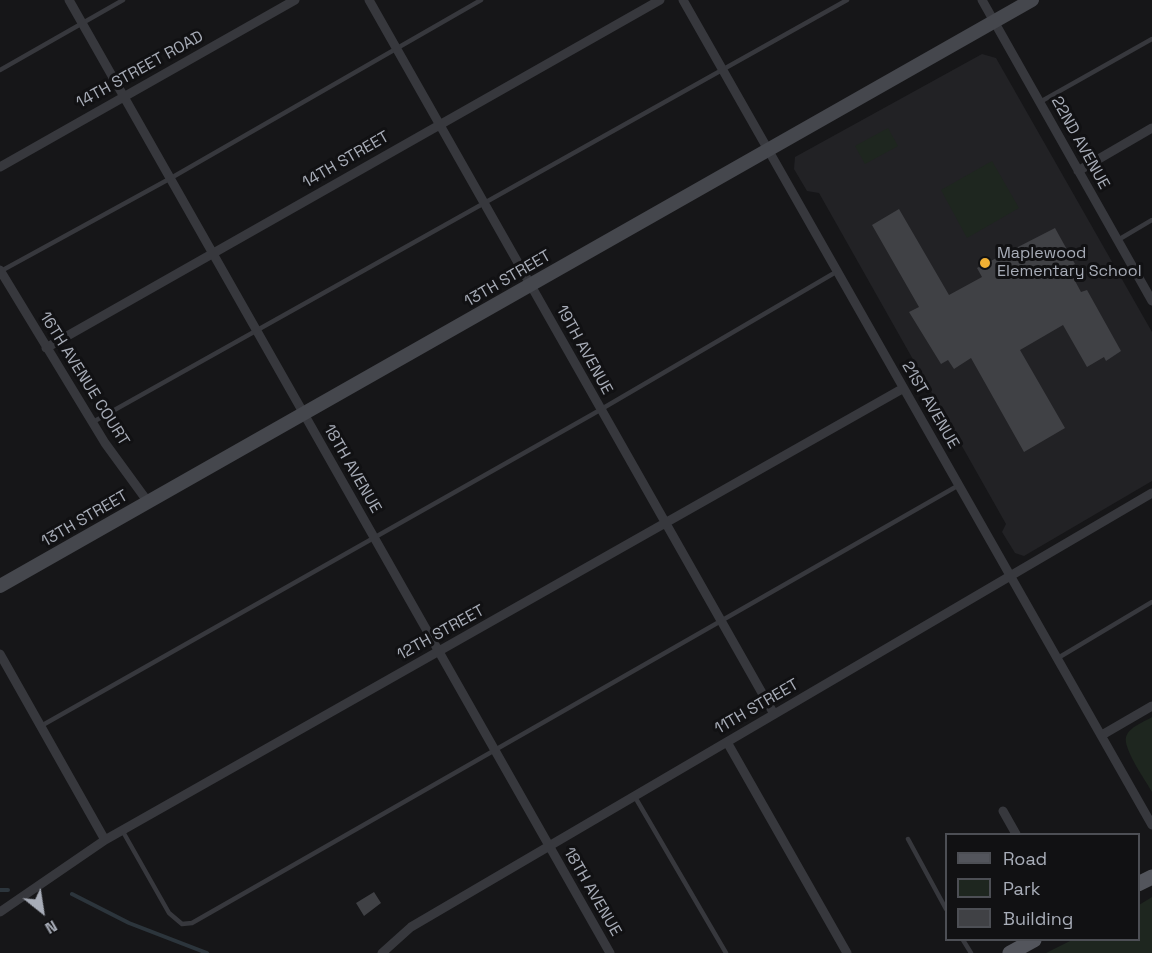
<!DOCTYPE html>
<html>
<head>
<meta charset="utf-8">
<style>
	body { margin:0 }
	#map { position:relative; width:1152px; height:953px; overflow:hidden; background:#161618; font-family:"Space Grotesk",sans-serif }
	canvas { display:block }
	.legend { position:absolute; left:945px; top:833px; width:195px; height:108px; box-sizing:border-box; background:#111113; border:2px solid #4d4f55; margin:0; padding:8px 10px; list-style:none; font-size:18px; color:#a8adb8 }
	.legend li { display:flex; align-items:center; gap:12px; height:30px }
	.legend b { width:30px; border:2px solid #4d4f55 }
	.north { position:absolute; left:12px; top:881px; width:60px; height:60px; -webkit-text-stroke:4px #111113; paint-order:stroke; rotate:150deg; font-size:16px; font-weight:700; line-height:24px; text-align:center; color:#a8adb8 }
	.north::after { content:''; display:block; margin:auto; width:21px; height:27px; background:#a8adb8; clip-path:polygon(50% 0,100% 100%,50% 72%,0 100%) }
</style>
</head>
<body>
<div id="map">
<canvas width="1152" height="953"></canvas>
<ul class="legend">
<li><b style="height:8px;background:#53555c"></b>Road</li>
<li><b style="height:16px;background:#1e261f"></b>Park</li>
<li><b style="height:16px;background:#404145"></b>Building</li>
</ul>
<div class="north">N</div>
</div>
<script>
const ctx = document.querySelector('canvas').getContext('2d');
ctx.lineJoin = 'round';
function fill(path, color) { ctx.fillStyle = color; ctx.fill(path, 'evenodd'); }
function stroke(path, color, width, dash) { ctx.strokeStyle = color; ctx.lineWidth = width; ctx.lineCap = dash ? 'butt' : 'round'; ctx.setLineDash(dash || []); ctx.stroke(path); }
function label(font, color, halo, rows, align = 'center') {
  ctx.font = font + ' "Space Grotesk",sans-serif'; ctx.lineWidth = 6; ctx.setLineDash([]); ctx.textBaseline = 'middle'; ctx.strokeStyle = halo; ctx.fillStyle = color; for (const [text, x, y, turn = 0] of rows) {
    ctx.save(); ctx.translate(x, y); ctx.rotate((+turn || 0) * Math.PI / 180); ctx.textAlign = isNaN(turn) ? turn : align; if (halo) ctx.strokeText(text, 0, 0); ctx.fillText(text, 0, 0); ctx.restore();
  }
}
fill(new Path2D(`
	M982,54L996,58L1152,332V481L1024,556L1015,553L1002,532L1006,524L819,193L807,191L794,169L795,157Z`), '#222225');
fill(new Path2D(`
	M888,128L898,146L865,164L855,146Z
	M992,161L1019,208L967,238L941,190Z
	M1152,717V792C1146,781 1123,749 1126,737C1129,727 1144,722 1152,717Z
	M1152,897V953H1046L1072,940H1138L1139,905Z`), '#1e261f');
stroke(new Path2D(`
	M0,890H8
	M72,894L129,923L207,953`), '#2c353c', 4);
fill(new Path2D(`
	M899,209L949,295L982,277L977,268L1055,228L1075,264L1068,268L1081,292L1087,290L1121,351L1106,361L1104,357L1087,367L1063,325L1020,350L1065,428L1024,452L971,358L954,369L948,360L941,364L909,312L919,307L872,225Z
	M374,892L381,903L364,916L356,903Z`), '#404145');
stroke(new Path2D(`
	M0,70L123,0
	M1040,102L1152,39
	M1118,240L1152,220
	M1,271L171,178L481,0
	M93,422L847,0
	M1058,658L1152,602
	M41,726L593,414L836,272
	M635,797L726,953
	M122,830L169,913L182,924L192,923L959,485
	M908,839L946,909
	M963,940L971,953`), '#37383d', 4.5);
stroke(new Path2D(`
	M69,0L610,953
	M369,0L774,714
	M683,0L1152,825
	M982,0L1152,301
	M0,167L295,0
	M1078,171L1152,128
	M0,270L105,443L148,502
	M46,348L660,0
	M0,654L105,840
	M1102,735L1152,706
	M727,742L847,953
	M1003,811L1016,834
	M0,912L105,840L902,389
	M382,953L411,927L1152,493`), '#37383d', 9);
stroke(new Path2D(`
	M0,586L1032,0`), '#45474d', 14);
stroke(new Path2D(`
	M1138,884L1152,877
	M1010,953L1034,940`), '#53555c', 15);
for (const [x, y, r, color] of [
	[985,263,6,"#f2b134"]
]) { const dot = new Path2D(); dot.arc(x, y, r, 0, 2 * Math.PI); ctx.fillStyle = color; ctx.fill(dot); stroke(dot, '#111113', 2); }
label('16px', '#a8adb8', '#111113', [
	["14TH STREET ROAD",140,70,-29],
	["22ND AVENUE",1080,143,61],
	["14TH STREET",346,160,-30],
	["13TH STREET",508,279,-30],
	["19TH AVENUE",584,350,61],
	["16TH AVENUE COURT",84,379,58],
	["21ST AVENUE",930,405,60],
	["18TH AVENUE",352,469,60],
	["13TH STREET",85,519,-30],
	["12TH STREET",441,633,-29],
	["11TH STREET",757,707,-30],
	["18TH AVENUE",592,892,60]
]);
label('16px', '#a8adb8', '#111113', [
	["Maplewood",997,254],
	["Elementary School",997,272]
], 'left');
</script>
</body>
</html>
